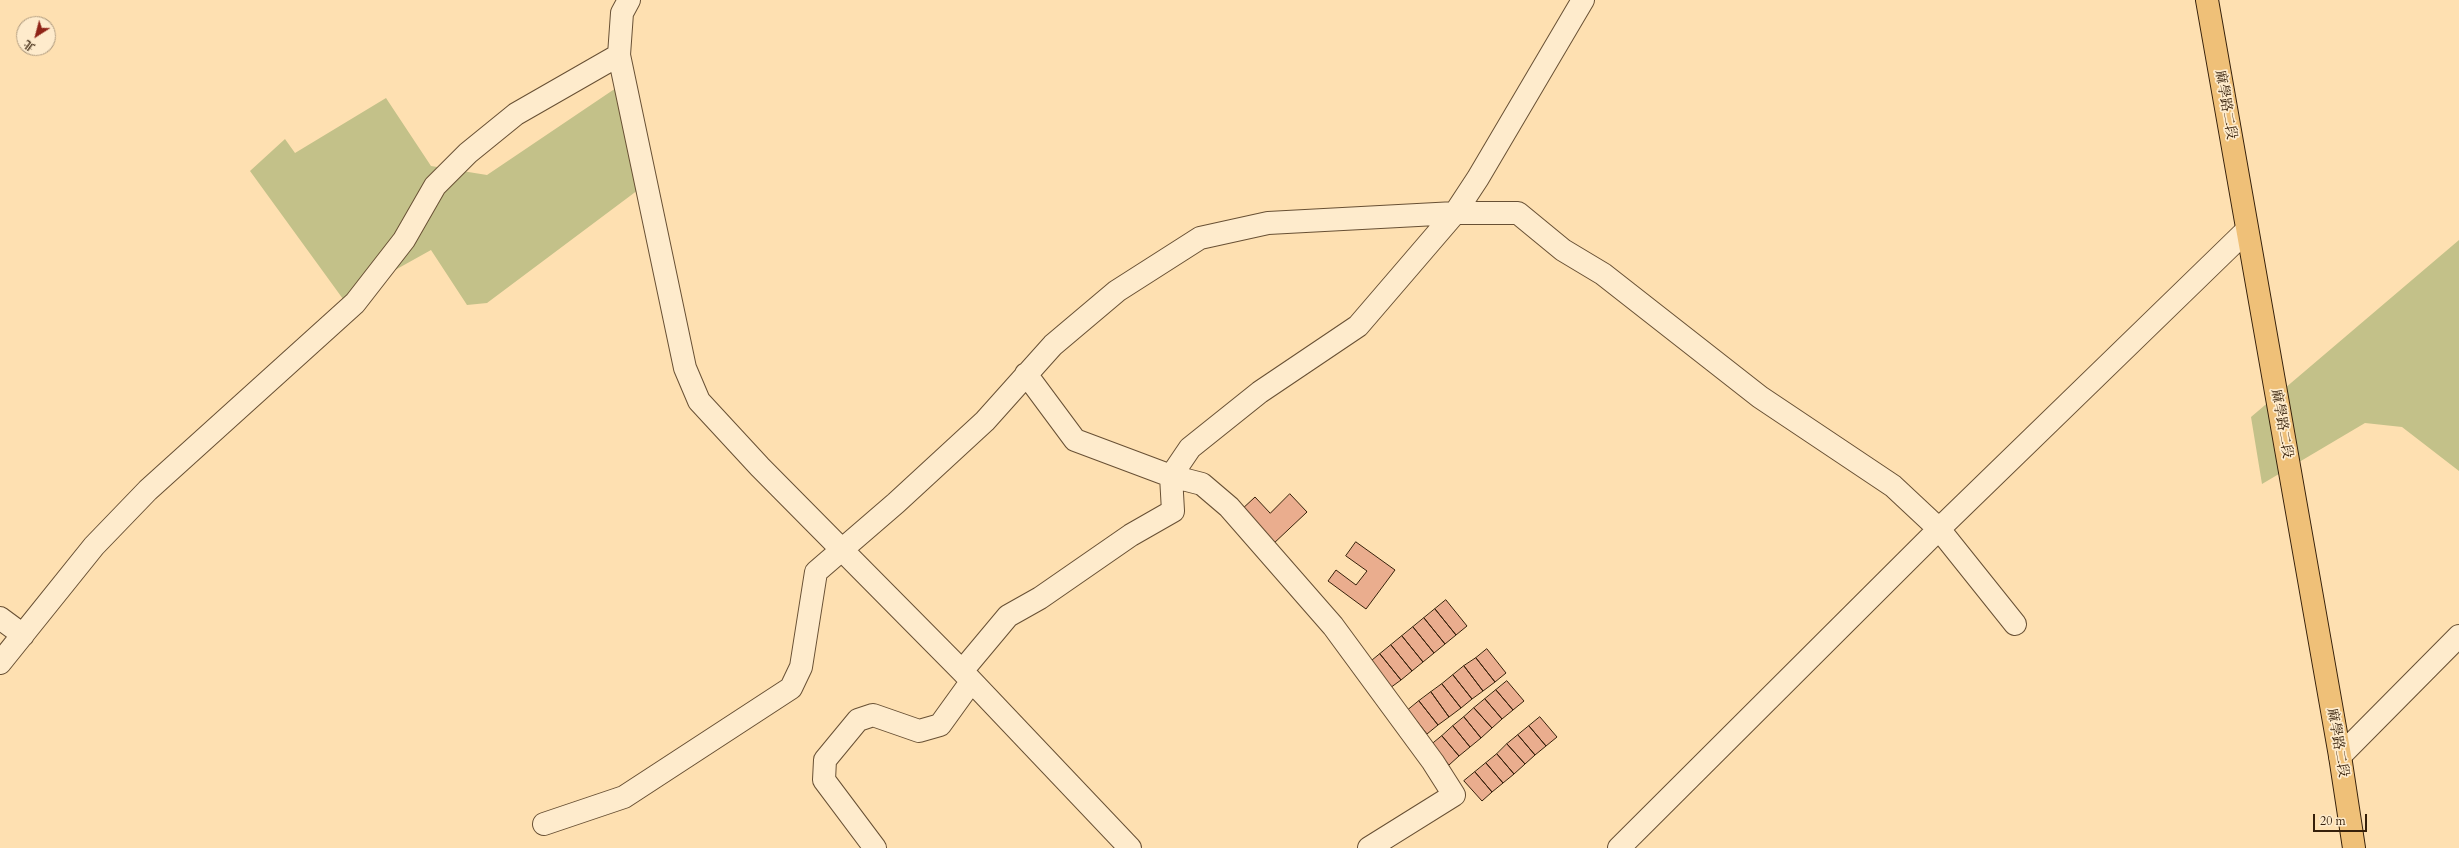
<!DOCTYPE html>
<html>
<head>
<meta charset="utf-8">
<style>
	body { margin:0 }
	#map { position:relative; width:2459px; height:848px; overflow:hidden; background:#fee0b1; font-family:Cardo,"Noto Serif TC",serif }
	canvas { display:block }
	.north { position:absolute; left:16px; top:16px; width:40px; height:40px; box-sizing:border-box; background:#feebcc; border:1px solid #ae9a7e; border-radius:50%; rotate:216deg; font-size:11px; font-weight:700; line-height:16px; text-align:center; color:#36200a }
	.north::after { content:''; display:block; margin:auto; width:14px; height:18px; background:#8f2418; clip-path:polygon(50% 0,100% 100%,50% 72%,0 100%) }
	.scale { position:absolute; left:2313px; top:814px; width:54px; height:18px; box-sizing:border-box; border:2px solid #36200a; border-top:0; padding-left:5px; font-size:12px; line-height:14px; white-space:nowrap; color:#36200a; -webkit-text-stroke:3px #feebcc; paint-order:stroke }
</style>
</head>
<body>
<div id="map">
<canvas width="2459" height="848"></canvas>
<div class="north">北</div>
<div class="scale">20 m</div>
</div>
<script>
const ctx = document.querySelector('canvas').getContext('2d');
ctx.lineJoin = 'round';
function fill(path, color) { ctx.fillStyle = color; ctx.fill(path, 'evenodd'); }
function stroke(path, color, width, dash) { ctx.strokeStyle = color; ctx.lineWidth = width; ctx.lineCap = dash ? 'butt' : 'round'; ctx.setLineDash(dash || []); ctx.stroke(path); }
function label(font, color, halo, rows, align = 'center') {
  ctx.font = font + ' Cardo,"Noto Serif TC",serif'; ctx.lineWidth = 3.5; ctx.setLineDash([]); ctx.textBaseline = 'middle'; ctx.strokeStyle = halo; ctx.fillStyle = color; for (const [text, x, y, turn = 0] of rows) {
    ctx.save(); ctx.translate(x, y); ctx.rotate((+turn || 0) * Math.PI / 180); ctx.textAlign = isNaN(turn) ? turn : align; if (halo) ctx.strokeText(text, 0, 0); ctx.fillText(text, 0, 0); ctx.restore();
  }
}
fill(new Path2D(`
	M619,86L638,190L487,303L467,305L431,250L343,299L250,171L285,139L295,153L386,98L431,166L487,175Z
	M2459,240V471L2402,427L2365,423L2262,484L2251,417Z`), '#c3c189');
const building = new Path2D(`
	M1290,494L1307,512L1272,545L1240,511L1255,497L1270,513Z
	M1356,542L1395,570L1366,609L1328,581L1336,570L1356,585L1367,571L1346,556Z
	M1446,600L1467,626L1456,635L1435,609Z
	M1435,609L1456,635L1445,644L1424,618Z
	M1424,618L1445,644L1434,653L1413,627Z
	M1413,627L1434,653L1423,662L1402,636Z
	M1402,636L1423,662L1412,671L1391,645Z
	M1391,645L1412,671L1401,680L1380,654Z
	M1487,649L1506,673L1495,682L1476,658Z
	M1380,654L1401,680L1390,688L1369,663Z
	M1476,658L1495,682L1483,691L1464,666Z
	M1464,666L1483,691L1472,699L1453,675Z
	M1453,675L1472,699L1461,708L1442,684Z
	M1507,681L1524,701L1513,710L1496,690Z
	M1442,684L1461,708L1449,717L1431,692Z
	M1496,690L1513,710L1502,719L1485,699Z
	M1431,692L1449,717L1438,725L1419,701Z
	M1485,699L1502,719L1492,728L1474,708Z
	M1419,701L1438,725L1427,734L1408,710Z
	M1474,708L1492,728L1481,738L1464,717Z
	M1464,717L1481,738L1470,747L1453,726Z
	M1540,717L1557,737L1546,746L1529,726Z
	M1453,726L1470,747L1459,756L1442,736Z
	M1529,726L1546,746L1535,755L1518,735Z
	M1518,735L1535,755L1525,764L1507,744Z
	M1442,736L1459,756L1449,765L1431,745Z
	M1507,744L1525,764L1514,774L1497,754Z
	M1497,754L1514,774L1503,783L1486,763Z
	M1486,763L1503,783L1492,792L1475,772Z
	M1475,772L1492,792L1482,801L1464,781Z`);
fill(building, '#eaad8e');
stroke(building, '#36200a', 1);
const minor = new Path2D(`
	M629,0L622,13L619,55L685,368L699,401L760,467L962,671L1130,848
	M1026,374L1075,440L1171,476L1202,484L1229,507L1333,626L1433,762L1454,795L1369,848
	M0,618L23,635
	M0,663L94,546L148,490L355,303L404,240L435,186L468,153L516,114L619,55
	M962,671L1008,616L1040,598L1131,535L1173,511L1171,476L1190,448L1260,392L1358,326L1455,213L1478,178L1583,0
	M2340,756L2459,636
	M544,824L624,797L791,688L801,667L816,572L896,503L985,421L1053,345L1117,291L1200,238L1268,223L1455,213H1518L1563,250L1603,274L1760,397L1893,486L1939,529L2015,624
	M875,848L824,780L825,760L858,720L873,715L919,731L940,725L971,682
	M1619,848L1939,529L2247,230`);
const major = new Path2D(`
	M2207,0L2340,756L2354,848`);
stroke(minor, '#685034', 24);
stroke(major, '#36200a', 24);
stroke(minor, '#feebcc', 22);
stroke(major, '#efc078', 22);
label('14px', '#36200a', '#feebcc', [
	["麻學路二段",2225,105,80],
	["麻學路二段",2281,424,80],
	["麻學路二段",2337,743,80]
]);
</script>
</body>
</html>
